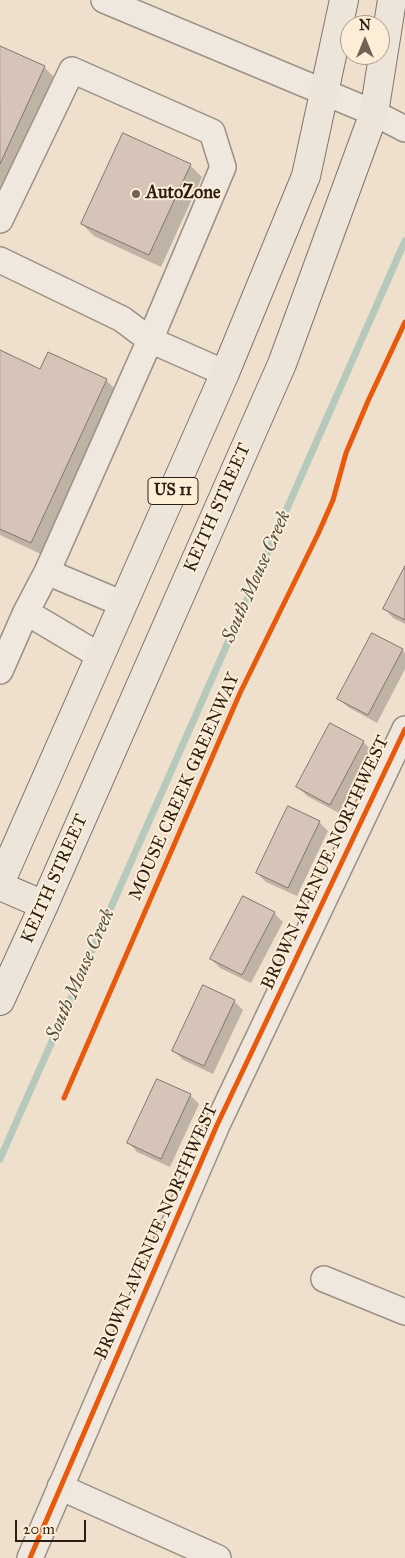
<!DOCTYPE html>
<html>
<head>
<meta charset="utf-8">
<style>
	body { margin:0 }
	#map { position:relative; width:405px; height:1558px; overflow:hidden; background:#eee0cd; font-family:"IM FELL Great Primer",serif }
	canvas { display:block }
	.north { position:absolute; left:340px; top:15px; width:50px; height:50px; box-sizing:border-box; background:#fcedd6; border:1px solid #a89b89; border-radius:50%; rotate:0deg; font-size:14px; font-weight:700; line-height:20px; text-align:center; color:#2b1f15 }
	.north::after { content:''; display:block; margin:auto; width:18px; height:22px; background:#6f6355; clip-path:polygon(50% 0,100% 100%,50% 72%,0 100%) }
	.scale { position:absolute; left:15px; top:1520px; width:71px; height:22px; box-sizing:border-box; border:2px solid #2b1f15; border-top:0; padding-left:6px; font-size:15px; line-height:18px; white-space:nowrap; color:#2b1f15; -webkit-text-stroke:4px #fcedd6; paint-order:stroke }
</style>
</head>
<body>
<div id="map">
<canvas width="405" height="1558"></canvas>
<div class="north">N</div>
<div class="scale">20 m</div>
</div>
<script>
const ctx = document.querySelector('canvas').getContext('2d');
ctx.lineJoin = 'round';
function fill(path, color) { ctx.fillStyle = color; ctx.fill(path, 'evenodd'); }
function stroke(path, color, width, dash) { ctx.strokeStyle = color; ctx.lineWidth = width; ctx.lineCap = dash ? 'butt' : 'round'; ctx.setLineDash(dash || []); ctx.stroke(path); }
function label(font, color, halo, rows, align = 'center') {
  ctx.font = font + ' "IM FELL Great Primer",serif'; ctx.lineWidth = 4; ctx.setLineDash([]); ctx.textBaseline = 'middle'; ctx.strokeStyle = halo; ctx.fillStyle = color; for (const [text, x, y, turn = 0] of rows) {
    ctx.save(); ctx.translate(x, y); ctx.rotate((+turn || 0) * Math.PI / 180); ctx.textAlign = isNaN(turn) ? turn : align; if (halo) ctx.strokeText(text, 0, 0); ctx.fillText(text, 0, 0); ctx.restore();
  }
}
fill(new Path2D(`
	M0,47L44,67L58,81L0,210Z
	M190,165L202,177L161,267L94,236L82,224Z
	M0,352L41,370L106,380L120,394L45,556L0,535Z
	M405,569V624L393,618L385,609Z
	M402,650L405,653V669L377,723L348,707L339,699Z
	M363,742L372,750L339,813L307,796L298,787Z
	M319,822L328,831L297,896L266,882L257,873Z
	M274,913L283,922L251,983L220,968L211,959Z
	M234,1001L243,1010L213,1074L183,1060L174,1051Z
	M190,1095L199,1104L170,1167L137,1152L129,1143Z`), '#0003');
stroke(new Path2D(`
	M0,1159L405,241`), '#b7c8bd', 7);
const building = new Path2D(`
	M0,46L45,66L0,164Z
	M123,133L191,164L149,255L81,224Z
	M0,350L40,369L48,352L107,379L31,543L0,529Z
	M405,566V620L383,609Z
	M372,633L403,649L368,715L337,699Z
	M330,723L364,741L330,805L296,787Z
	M288,806L320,821L288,888L256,873Z
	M243,896L275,912L242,975L210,959Z
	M203,985L235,1000L204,1066L172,1051Z
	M157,1079L191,1094L161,1159L127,1143Z`);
fill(building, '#d7c4b8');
stroke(building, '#7f766c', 1);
const minor = new Path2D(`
	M104,0L374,113L405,129
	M0,220L72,70L212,132L223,167L150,340L122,319L0,260
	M47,572L123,604
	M100,656L26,612L47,572L150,340L225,373
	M0,671L26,612
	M324,1279L405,1312
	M60,1487L218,1558
	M30,1558L217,1125L405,729`);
const major = new Path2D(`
	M0,883L225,373L306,176L344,0
	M0,886L44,905
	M0,1001L44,905L282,364L374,113L392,0`);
stroke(minor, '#9a9185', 28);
stroke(major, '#7f766c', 30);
stroke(minor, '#f0e8df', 25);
stroke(major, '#ede5da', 28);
stroke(new Path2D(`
	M64,1098L240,693L318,534L333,500L346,453L368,401L405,322
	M30,1558L217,1125L405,729`), '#e8590c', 5);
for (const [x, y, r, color] of [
	[136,194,5,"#6f6355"]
]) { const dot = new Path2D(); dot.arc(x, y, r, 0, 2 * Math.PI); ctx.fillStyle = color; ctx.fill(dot); stroke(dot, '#fcedd6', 2); }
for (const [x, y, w] of [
	[173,491,50]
]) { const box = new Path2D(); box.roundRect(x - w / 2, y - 13.5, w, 27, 4); ctx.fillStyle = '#fcedd6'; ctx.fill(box); stroke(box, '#2b1f15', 1); }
label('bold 16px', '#2b1f15', null, [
	["US 11",173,491]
]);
label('bold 18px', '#2b1f15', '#fcedd6', [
	["AutoZone",146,194]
], 'left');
label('18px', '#2b1f15', '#fcedd6', [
	["KEITH STREET",218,508,-66],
	["MOUSE CREEK GREENWAY",185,787,-66],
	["BROWN AVENUE NORTHWEST",326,863,-65],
	["KEITH STREET",55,879,-66],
	["BROWN AVENUE NORTHWEST",157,1232,-66]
]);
label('italic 19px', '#4e4e45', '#fcedd6', [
	["South Mouse Creek",257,577,-66],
	["South Mouse Creek",81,975,-66]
]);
</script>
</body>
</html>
